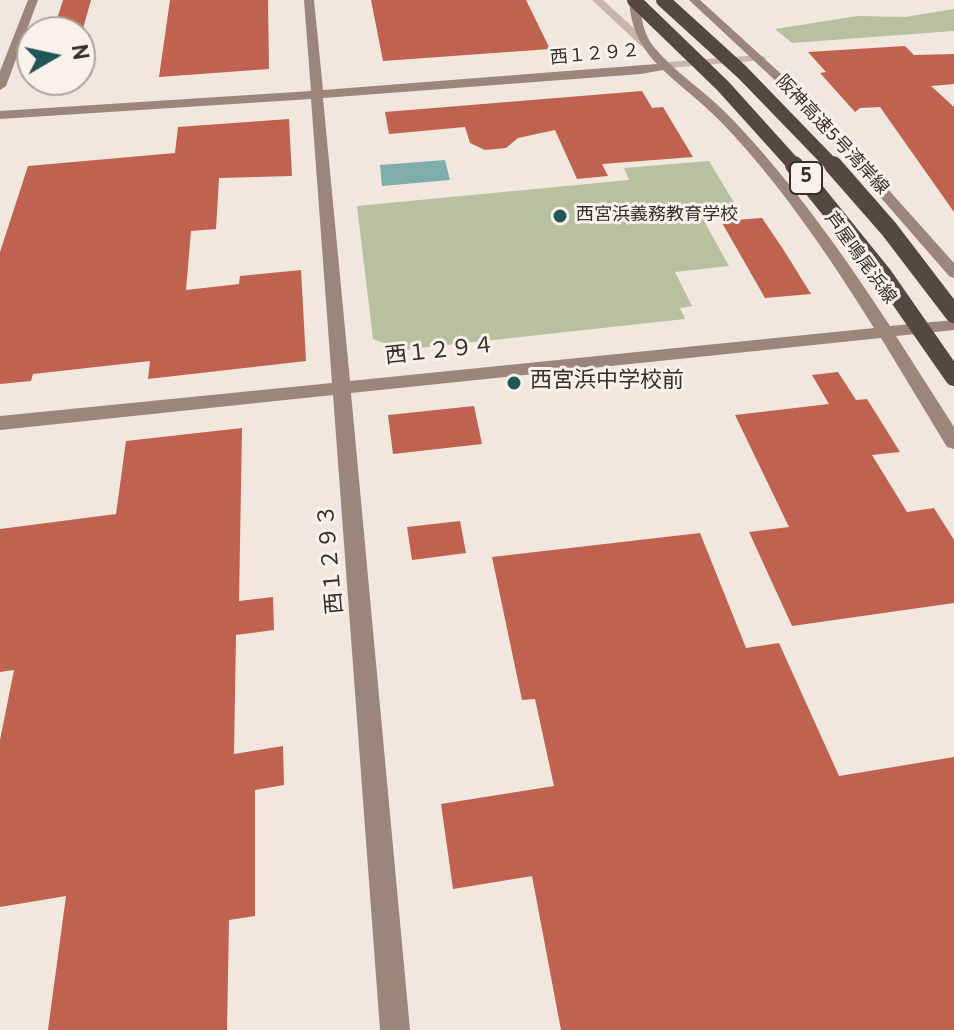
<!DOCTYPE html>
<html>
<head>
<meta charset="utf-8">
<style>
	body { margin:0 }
	#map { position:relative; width:954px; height:1030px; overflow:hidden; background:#f1e7de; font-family:Overpass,sans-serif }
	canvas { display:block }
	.north { position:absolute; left:16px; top:16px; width:80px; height:80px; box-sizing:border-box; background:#f9f1eb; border:2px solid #aba39e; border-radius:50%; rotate:81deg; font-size:22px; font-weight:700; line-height:32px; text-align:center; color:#372d2a }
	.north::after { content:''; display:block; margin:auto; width:28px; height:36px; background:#215656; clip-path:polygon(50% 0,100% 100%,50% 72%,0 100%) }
</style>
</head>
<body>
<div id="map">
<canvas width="954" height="1030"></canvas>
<div class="north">N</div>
</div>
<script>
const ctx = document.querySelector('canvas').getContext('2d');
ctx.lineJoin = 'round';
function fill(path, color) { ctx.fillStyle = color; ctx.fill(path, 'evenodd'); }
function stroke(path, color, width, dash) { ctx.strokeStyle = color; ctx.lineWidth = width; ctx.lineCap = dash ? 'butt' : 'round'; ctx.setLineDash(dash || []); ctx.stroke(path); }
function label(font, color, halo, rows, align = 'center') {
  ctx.font = font + ' Overpass,"Noto Sans JP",sans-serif'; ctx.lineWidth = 6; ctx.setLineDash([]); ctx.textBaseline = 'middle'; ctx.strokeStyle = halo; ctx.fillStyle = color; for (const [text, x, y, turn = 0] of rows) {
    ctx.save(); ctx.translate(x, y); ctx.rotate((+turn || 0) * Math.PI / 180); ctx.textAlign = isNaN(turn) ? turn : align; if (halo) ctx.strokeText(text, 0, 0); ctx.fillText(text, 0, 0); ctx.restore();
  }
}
fill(new Path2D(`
	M954,9V31L792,43L775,29L858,16L905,17Z
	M709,161L738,209L699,212L729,266L675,272L692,306L680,308L685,319L401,350L373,339L357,206L629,180L624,168Z`), '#b7c09f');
fill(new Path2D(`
	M445,160L450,180L382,186L380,165Z`), '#7fadac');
fill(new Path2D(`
	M63,0H91L82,32H53Z
	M170,0H268L269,69L159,77Z
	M371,0H526L550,49L383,61Z
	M905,46L914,55L954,54V84L931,86L954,107V212L880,107L860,108L855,112L820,73L826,72L808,52Z
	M642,91L652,108L663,107L693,157L602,164L608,176L577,179L555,130L518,138L506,148L485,150L470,143L465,127L389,134L385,112Z
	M289,119L292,176L219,178L216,229L191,231L186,290L239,284L240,276L301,270L306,361L148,379L150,361L33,374L31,381L0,384V252L28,166L175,153L178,127Z
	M762,218L783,249L811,294L765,298L721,221Z
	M838,372L856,400L867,399L900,452L872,455L907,512L934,508L954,540V603L792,626L749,532L789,527L735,415L829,404L812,375Z
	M474,406L482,444L393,454L388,415Z
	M242,428L239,601L273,597L274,630L236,635L234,754L283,746L284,785L255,790V916L229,920L227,1030H48L66,896L0,907V740L14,670L0,672V529L116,514L126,441Z
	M460,521L466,553L412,560L407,527Z
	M700,533L746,648L779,643L839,776L954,757V1030H561L532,876L453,889L441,804L554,786L535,699L522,700L492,557Z`), '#bf624f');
fill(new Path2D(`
	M592,0H603L649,42V46H641Z
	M760,55L766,58L764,60L668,68L662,65L668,62Z`), '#c9b7ab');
fill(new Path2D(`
	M28,0H38L6,86L0,90V71Z
	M304,0H314L323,90L657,64C639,45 631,27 629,0H639C641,16 643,33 653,46C675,73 708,93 733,120C793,183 843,254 890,326L954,320V330L896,336L954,427V449L947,447L881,338L351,393L410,1030H380L333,395L0,430V416L332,383L311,99L0,119V111L311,91ZM663,70C682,88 704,104 723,124C781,185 829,256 874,328L350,381L323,98L641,74Z
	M689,0H700L802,93L954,263V278L949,276L794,98Z`), '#9c867c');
stroke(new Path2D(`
	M634,0L723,86L796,167
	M663,0L742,72L834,167`), '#574741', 14);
stroke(new Path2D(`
	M794,165L883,275L954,377
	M833,165L889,229L954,314`), '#574741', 18);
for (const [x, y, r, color] of [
	[560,216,8,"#215656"],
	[514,383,8,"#215656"]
]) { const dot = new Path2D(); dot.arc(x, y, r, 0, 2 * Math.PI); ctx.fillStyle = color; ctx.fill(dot); stroke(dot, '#f9f1eb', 3); }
label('18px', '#372d2a', '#f9f1eb', [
	["西１２９２",595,56,-5],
	["阪神高速5号湾岸線",831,136,47],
	["芦屋鳴尾浜線",859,259,54]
]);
label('18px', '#372d2a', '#f9f1eb', [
	["西宮浜義務教育学校",576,216]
], 'left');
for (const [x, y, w] of [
	[806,178,32]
]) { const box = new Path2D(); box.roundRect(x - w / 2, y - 16, w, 32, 6); ctx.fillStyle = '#f9f1eb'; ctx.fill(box); stroke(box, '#372d2a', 2); }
label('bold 20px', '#372d2a', null, [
	["5",806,178]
]);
label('22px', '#372d2a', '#f9f1eb', [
	["西１２９４",440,353,-6],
	["西１２９３",333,559,-95]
]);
label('22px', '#372d2a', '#f9f1eb', [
	["西宮浜中学校前",530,383]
], 'left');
</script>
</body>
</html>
